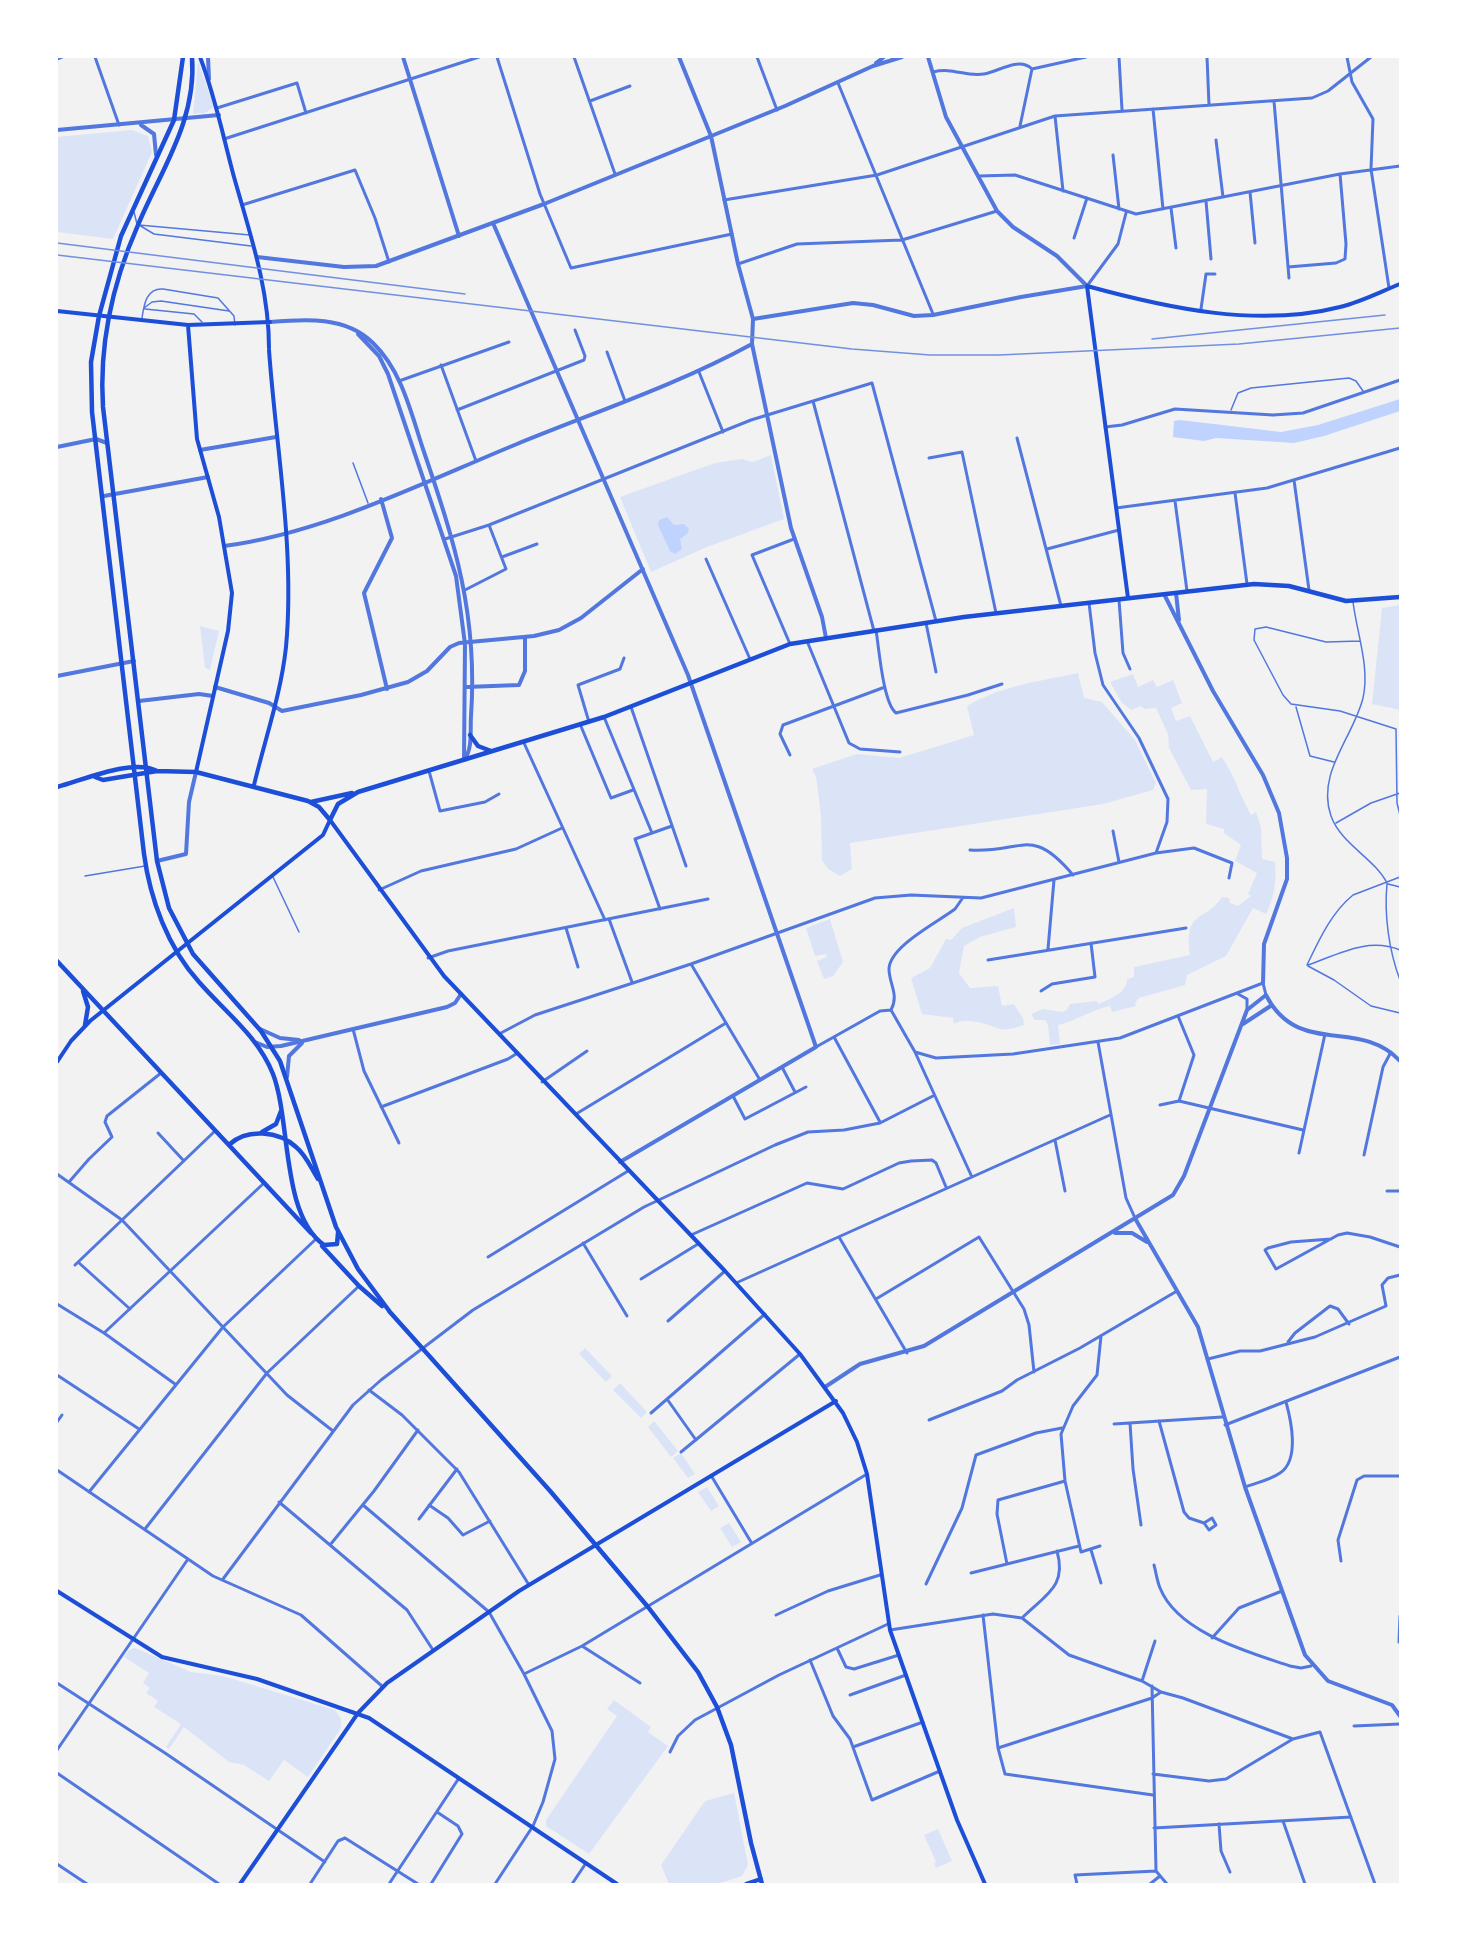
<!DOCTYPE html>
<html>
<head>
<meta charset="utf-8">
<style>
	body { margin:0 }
	#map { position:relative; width:1457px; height:1941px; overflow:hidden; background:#f2f2f2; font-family:Karla,sans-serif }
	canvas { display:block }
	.frame { position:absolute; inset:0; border:58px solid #fff; pointer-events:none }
</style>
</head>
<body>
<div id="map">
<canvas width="1457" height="1941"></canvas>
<div class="frame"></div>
</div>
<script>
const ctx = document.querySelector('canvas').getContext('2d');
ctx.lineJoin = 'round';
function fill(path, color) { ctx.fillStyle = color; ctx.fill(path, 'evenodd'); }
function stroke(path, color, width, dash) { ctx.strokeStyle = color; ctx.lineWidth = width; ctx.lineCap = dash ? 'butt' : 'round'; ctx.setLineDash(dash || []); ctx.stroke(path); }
fill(new Path2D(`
	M198,61L214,107L205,113L193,114Z
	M132,130L148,136L152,152L113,239L57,232V137Z
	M771,455L784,519L707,547L651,572L620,497L715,463L742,459L753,462Z
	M1400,605V710L1372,704L1382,608Z
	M200,626L219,631L210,670L205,668Z
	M1078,673L1084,698L1102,702L1135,740L1156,783L1153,790L1103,804L850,843L852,869L840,876L828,869L822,860L821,816L816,777L812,769L857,754L899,758L974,735L967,706C1000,686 1041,681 1078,673Z
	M1133,674L1138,687L1153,680L1157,687L1173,680L1182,703L1171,708L1176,721L1190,716L1213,762L1222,757C1236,778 1239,794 1251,815L1256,812L1261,828L1262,859L1275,862C1277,881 1274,897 1266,914L1253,908L1226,956L1187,975L1185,985L1139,998L1135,1003L1136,1006L1112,1012L1110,1006C1091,1010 1076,1021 1058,1025L1060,1044L1050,1045L1048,1025L1045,1020H1035L1031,1014L1043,1009L1062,1012L1067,1010L1070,1004L1097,1001L1098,1004C1110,999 1127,993 1127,979L1134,977V967L1190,955C1184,908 1205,923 1222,897L1229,898L1230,903L1238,906L1251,896L1248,894L1257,873L1235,861L1241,845L1224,833V829L1206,824L1207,789L1191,790L1169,748L1168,734L1156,708L1144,709L1141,706L1131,710L1122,703L1110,682Z
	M1014,908L1016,927L980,937L964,946L959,973L970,988L998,986L1002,1006L1014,1004L1023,1018L1024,1025C1017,1027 1007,1031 1000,1029C988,1025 967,1016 954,1024L953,1018L922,1014L911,978L930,968L946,939L951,940L962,928Z
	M830,919L843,962L833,976L824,979L817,961L827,957L826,954L815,956L806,928Z
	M585,1348L612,1376L606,1382L579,1354Z
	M620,1383L647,1412L641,1418L613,1390Z
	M654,1421L678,1451L671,1457L648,1427Z
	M681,1453L695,1474L688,1478L673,1458Z
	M707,1487L719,1506L711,1511L698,1492Z
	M729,1523L741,1542L732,1547L720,1528Z
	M135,1648L191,1672L223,1676L335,1710L341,1718V1728L308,1777L284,1760L269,1781L244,1765L229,1762L184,1727L169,1749L166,1747L181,1724L154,1707L158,1701L146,1693L150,1688L143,1683L149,1673L124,1657L129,1650Z
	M614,1700L651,1727L648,1732L668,1746L589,1854L546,1826V1820L617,1716L607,1709Z
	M734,1793L748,1865L742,1876L717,1884H669L661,1865L705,1801Z
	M938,1829L952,1861L936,1868L934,1863L936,1862L924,1835Z`), '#dbe4f7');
fill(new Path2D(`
	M1400,399V411L1324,436L1294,443L1216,438L1204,441L1173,437L1174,421L1180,420L1281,432L1318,425Z
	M667,517L674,525L684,524L689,529L687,534L680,539L682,549L675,554L670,551L658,525L659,520Z`), '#bfd3fe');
stroke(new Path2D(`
	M134,212L137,224
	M139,225L154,234L251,246
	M139,225L250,235
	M144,308L152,302L161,301L229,311
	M145,309L194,314L202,322
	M142,318C144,305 146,288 163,289L218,298L234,316L235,325
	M1231,410L1238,393L1251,388L1349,378L1356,381L1363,391
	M353,463L368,503
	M1353,602C1357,634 1370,667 1363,698C1353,738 1316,773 1331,816C1341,844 1374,858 1387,883
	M1360,641L1326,642L1266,627L1255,629L1254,640L1283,695L1291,704L1340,711L1396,729L1397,803L1400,815
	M1296,707L1310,756L1334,762
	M1336,823L1371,803L1400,793
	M85,876L145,866
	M273,877L299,932
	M1387,884C1384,915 1389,951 1400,980
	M1388,884L1400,887
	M1307,965C1319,940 1331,913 1353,895L1400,877
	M1308,965C1339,954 1368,937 1400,950
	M1308,966L1334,980L1371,1006L1400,1013`), '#5277de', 1.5);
stroke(new Path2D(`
	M95,57L119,125
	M497,57L540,194L571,268L732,234
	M574,57L615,174
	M757,57L777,110
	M1119,57L1122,110
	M1207,57L1209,105
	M1347,57L1352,82L1373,119L1371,169L1389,288
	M57,59L62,57
	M933,72C953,67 965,77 984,74C998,72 1019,56 1032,69
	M838,83L933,314
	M590,101L630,86
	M1274,101L1289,278
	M217,108L297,83L306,113
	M1153,109L1163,209
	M1055,116L1063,191
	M1020,126L1032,69L1086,57
	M224,139L479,57
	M1216,140L1223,197
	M1113,155L1119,209
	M979,176L1015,175L1136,214L1340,174L1400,166
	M1250,192L1255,243
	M724,200L877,175L1055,116L1312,98L1328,91L1371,57
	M1206,201L1211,259
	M242,205L355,170L375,218L389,262
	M1171,208L1176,248
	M1074,238L1087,198
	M738,264L797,244L902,240L997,211
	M1288,267L1336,263L1345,259L1346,244L1340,174
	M1087,286L1118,244L1126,213
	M1201,309L1206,274H1215
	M607,352L625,401
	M441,365L476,461
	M699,372L723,432
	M399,381L509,342
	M813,401L874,631
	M457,410L584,360L585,356L575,330
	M1105,427L1122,425L1175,409L1273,415L1303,413L1400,380
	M1017,438L1061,606
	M929,458L962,452L996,613
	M1294,480L1309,590
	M1235,493L1247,584
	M1175,501L1187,591
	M1116,508L1267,488L1400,448
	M445,539L489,525L751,420L872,383L936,621
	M1047,549L1119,530
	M502,557L537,544
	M706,559L750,659
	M465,590L506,569L489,525
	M1119,600L1123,653L1130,669
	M1089,603L1095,653L1103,685L1139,738L1168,799L1167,822L1156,853
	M926,623L936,672
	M876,630C879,648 883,703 896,713L968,695L1002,684
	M807,641L849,743L860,749L900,752
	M790,644L752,555L794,539
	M631,707L686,866
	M604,717L652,833
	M589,722L578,685L620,669L624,658
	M580,724L611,798L633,790
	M524,743L605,920
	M790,755L780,734L783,725L885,687
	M429,771L440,811L485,802L499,794
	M1113,831L1119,862
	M970,850C1023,853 1031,825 1073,875
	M379,890L421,871L516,849L562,828
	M660,909L635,839L672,826
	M609,919L632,982
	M566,928L578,967
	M1048,949L1054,880
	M428,958L448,951L708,899
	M988,960L1186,928
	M691,964L760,1080
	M1041,991L1052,984L1095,977L1091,943
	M1238,994L1247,999V1010
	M891,1010C899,995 890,986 889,970C888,947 938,922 955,909L962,899
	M1178,1016L1194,1055L1179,1101
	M353,1029L364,1071L399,1143
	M499,1034L535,1015L691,964L875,898L911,895L981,898L1156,853L1194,848L1232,863L1229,878
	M834,1037L880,1122
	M1098,1042L1126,1198L1135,1218
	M816,1047L880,1011L891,1010L915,1052L971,1175
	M915,1052L936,1058L1013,1054L1120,1038L1263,983L1266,995
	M782,1067L795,1092
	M542,1082L587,1051
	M733,1096L745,1119L806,1087
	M1160,1105L1179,1101L1303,1130
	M381,1107L508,1059L516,1054
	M576,1114L726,1023
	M158,1133L184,1161
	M1055,1140L1065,1191
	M1299,1153L1325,1034
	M1364,1155L1383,1067L1391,1052
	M57,1174L122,1220L287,1395L333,1431
	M69,1182L89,1159L112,1137L105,1122L107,1116L161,1073
	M1387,1191H1400
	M691,1235L807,1183L843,1189L899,1163L911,1161L932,1160L936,1163L946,1187
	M839,1237L907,1353
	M1331,1239L1291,1242L1268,1248L1265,1250L1276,1269L1338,1235L1347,1233L1370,1237L1400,1247
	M583,1243L627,1316
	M488,1257L628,1171
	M78,1262L130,1309
	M75,1265L215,1131
	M641,1279L698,1244
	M736,1283L1110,1115
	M876,1299L979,1237L1024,1309L1029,1325L1034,1372
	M57,1304L104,1333L175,1384
	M668,1321L725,1271
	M104,1333L264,1183
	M1288,1342L1295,1333L1330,1306L1338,1309L1349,1324
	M1208,1359L1240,1351H1260L1315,1337L1386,1306L1382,1285L1388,1278L1400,1275
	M57,1375L139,1429
	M369,1390L402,1415L459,1472L529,1585
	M667,1399L696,1440
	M651,1413L765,1314
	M929,1420L1002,1391L1017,1380L1080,1348L1177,1291
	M1159,1421L1184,1512L1189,1518L1204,1523L1212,1518L1216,1525L1209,1530L1204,1523
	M57,1422L62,1415
	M1130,1423L1133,1469L1141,1525
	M1114,1424L1222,1417
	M1225,1425L1400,1357
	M681,1452L800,1354
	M57,1470L213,1576L301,1615L383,1687
	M712,1477L751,1542
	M1245,1487C1256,1483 1270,1480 1280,1473C1300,1460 1291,1420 1286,1402
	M89,1492L223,1327L316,1239
	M279,1502L407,1610L433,1650
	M363,1505L489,1612L524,1674L552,1731L555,1759L543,1802L533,1826L495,1884
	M429,1505L448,1518L463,1535L490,1521
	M419,1519L457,1469
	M145,1529L267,1373L359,1286
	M330,1545L374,1491L418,1430
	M1100,1546L1081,1552L1065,1481L1061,1434L1073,1406L1097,1375L1101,1336
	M1091,1550L1101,1583
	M1341,1561L1338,1540L1357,1480L1364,1476H1400
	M1007,1564L997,1514L998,1500L1065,1481
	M1154,1565C1156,1572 1157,1581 1160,1588C1178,1633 1249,1652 1290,1666L1301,1668L1311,1666
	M971,1573L1079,1546
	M223,1579L353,1405L381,1380L473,1310L644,1207L775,1145L808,1132L844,1130L880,1123L933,1096
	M926,1584L962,1508L976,1455L1036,1433L1062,1428
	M776,1615L828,1591L880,1575
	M983,1615L998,1748L1005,1774L1153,1795
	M1022,1618C1046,1594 1067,1587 1057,1551
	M890,1630L993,1614L1022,1618L1069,1655L1142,1681L1161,1692L1183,1698L1293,1739
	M1212,1638L1239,1608L1282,1591
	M1399,1642L1400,1616
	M582,1646L640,1683
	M837,1648L846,1667L854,1669L899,1655
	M810,1660L833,1716L850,1739L872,1800L940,1771
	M524,1674L582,1646L867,1474
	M1142,1681L1155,1641
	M57,1683L165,1753L325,1862
	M1152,1686L1156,1871L1167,1884
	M850,1695L906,1675
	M1354,1726L1400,1724
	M853,1747L923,1722
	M998,1748L1152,1698L1161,1692
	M57,1750L188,1559
	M670,1752L678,1736L695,1720L779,1675L888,1624
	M57,1773L219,1884
	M1153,1774L1209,1781L1226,1779L1293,1739L1320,1732L1375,1884
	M1283,1821L1305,1884
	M1219,1824L1221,1851L1230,1872
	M1154,1828L1351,1817
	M57,1864L87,1884
	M310,1884L338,1841L345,1838L418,1884
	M389,1884L459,1778
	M431,1884L462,1834L458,1826L437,1812
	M572,1884L586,1863
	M1077,1884L1075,1875L1156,1871
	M1150,1884L1160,1876`), '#5277de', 3);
stroke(new Path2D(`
	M208,57L209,79
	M403,57L459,236
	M679,57L711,136L738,264L753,319L752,344L791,528L822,617L826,638
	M928,57L946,117L997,211L1013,227L1057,256L1087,286
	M876,63L884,57
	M141,125L154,134L156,155
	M57,130L219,115
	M493,223L688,675L816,1047L620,1162
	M257,257L344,267L376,266L544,204L785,106L873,66L902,57
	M753,319L853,303L873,305L914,316L933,315L1021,297L1087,286
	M270,322C305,319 346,316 373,343C402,371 411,413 423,449C455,543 478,615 471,716C470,729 473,749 464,760
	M358,334L379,356L388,374L456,576L465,644L464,760
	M57,447L96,439L107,443
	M200,450L276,437
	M104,496L208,477
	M381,499L392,538L364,593L387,689
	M224,546C324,533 424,482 517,444C595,412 677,385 752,344
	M1176,593L1179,620
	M1164,594L1213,691L1263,775L1279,813L1287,858V879L1264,944L1263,983
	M57,676L134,661
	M215,687L269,703L282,711L361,695L408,682L427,671L450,647L459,643L534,636L559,630L581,618L643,569
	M466,687L519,685L525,671V637
	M139,701L199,694L213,696
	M157,861L186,854L189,802L196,772
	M1243,1024L1272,1005
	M260,1029L280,1038L299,1040
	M255,1042L267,1047L281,1046L447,1007L455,1003L461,994
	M287,1077L289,1056L302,1043
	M1136,1220L1198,1327L1245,1487L1305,1655L1328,1681L1392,1705L1400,1716
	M1115,1233H1132L1147,1242
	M825,1387L860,1364L924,1346L1173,1195L1184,1176L1247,1010L1266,995C1298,1058 1360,1017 1400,1061`), '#5277de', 4);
stroke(new Path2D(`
	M200,57C215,96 223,136 234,177C250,234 269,288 269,348
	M57,311L188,325L270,322
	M188,325L197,439L219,517L232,593L228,631L196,772
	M1128,598L1087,286C1167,308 1258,328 1340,307C1361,302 1380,292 1400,284
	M254,785C265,739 281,694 286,647C295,549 276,448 269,350
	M330,820L444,976L725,1271L800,1354L843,1413L857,1442L867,1474L890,1630L957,1820L985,1884
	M57,1062L71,1041L90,1021L323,835L330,820
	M57,1591L162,1657L257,1679L369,1718L617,1884
	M240,1884L358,1713L387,1683L519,1591L836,1401
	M746,1884L761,1879`), '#1d4ed8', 4);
stroke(new Path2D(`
	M183,57L174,120L121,236L99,316L91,362L92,412L144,854C150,899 168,948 199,982C225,1012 258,1036 273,1074C291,1121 281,1215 324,1245L337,1244L338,1233
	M192,57C197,120 161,170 138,225C113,282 99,345 103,407L157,861L169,908L193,954L261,1031L280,1061L336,1227L358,1269L390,1312
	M470,735L478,746L491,751
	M95,777L103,780L157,771L196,772L308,801L319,807L330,820L338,804L358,792L604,717L790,644L964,617L1254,584L1289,586L1346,601L1400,597
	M57,787C84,780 132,758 157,771
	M311,802L352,793
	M57,961L311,1233
	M83,991L88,1007L85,1025
	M262,1132L276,1124L281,1111
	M230,1144C247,1128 279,1131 296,1147C306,1155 311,1168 318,1179
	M322,1246L359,1286L382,1306
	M389,1311L551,1492L648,1607L698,1672L717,1707L731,1745L751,1843L762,1884`), '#1d4ed8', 4.5);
stroke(new Path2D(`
	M57,243L465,294
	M57,255L852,349L930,355H999L1239,344L1400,328
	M1152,339L1385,315`), '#7290e2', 1.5);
</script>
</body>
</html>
